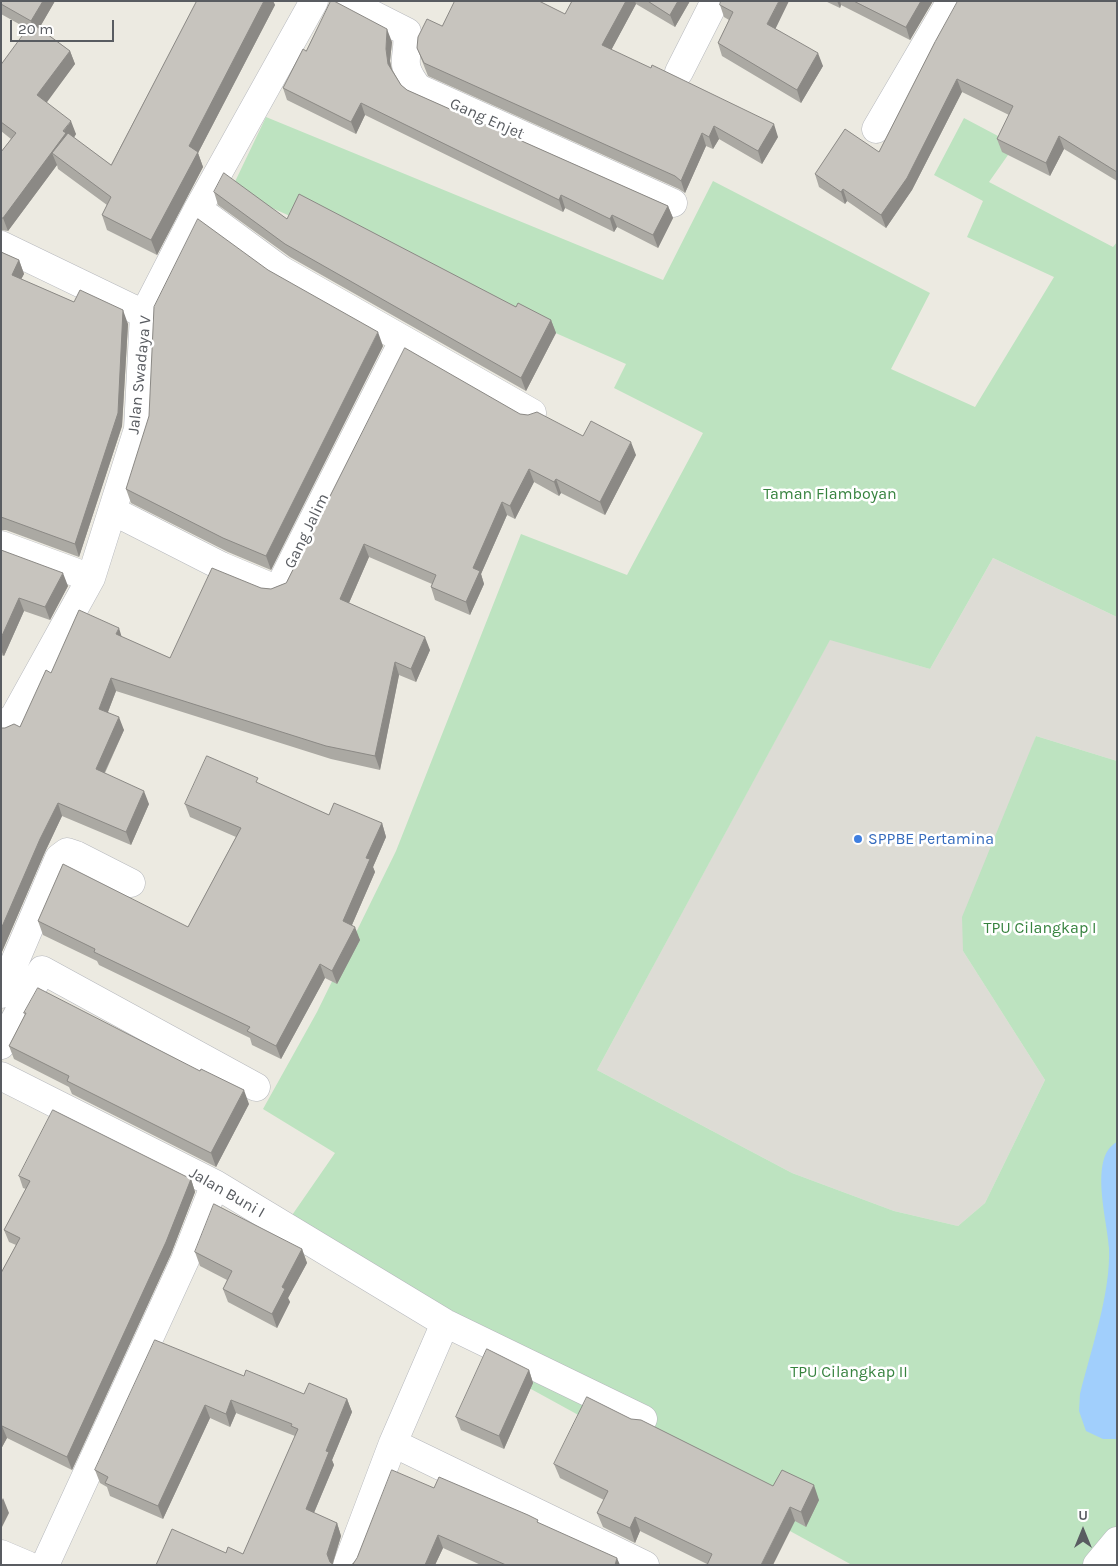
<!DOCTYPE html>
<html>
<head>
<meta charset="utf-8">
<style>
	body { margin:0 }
	#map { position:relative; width:1118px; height:1566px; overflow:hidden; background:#eceae1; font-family:Karla,sans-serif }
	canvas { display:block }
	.frame { position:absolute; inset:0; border:2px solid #595c61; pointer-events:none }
	.north { position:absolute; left:1058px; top:1506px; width:50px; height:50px; -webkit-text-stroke:4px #fff; paint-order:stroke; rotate:0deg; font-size:14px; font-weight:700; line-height:20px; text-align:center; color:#595c61 }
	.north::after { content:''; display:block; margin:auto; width:18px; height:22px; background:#595c61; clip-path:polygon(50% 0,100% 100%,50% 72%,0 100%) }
	.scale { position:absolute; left:10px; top:20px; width:104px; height:22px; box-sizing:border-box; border:2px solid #595c61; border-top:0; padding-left:6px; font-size:15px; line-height:18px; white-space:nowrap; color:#595c61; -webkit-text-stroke:4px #fff; paint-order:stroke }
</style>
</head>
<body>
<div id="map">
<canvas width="1118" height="1566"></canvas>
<div class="frame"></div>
<div class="north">U</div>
<div class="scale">20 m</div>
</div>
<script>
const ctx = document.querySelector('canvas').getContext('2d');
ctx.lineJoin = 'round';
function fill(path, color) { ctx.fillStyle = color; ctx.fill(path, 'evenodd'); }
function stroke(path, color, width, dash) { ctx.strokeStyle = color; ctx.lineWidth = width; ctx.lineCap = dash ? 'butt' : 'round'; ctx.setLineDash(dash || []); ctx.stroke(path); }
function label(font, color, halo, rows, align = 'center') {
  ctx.font = font + ' Karla,sans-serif'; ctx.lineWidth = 5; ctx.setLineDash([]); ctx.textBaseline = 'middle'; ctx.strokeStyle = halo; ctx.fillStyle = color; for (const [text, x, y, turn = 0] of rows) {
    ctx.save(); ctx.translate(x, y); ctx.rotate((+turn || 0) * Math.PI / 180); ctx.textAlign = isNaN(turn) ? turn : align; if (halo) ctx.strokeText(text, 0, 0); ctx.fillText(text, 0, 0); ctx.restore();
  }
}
fill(new Path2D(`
	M993,558L1117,617V761L1036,736L963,951L1045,1080L985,1203L958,1226L894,1211L792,1173L597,1070L830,639L930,669Z`), '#dddcd5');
fill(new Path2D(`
	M266,117L663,280L713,181L930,293L891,369L975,407L1054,277L967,237L983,201L934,175L964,118L1015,145L989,182L1113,247L1117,242V617L993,558L930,669L830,640L597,1070L792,1173L894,1211L958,1226L985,1203L1045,1080L963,951L962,917L1036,736L1117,761V1565H852L489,1366L494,1339L288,1221L335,1153L263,1109L317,1012L396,851L521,534L627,575L703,433L614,388L626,364L231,190Z`), '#bde3c0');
fill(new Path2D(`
	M1117,1142V1439H1103L1086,1431L1079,1411L1080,1394C1091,1350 1111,1292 1109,1248C1108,1222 1088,1157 1117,1142Z`), '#a1cffc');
const minor = new Path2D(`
	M346,1L407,32C410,59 397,61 418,88L673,203
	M679,72L715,1
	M876,129L951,1
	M198,209L281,270L532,413
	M1,245L144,314
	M113,511L221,566L271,587L281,584L403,341
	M1,545L91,578
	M1,722L9,726L91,578L138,429L144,314L198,209L314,1
	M1,994L59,858L67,852L76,855L131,883
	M1,1045L42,970L256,1087
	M1,1076L215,1184L445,1323L643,1419
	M393,1443L645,1565
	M1,1554L27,1565
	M45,1565L185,1260L215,1184
	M347,1565L393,1443L445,1323
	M1097,1565L1117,1541`);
stroke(minor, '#b6b8bd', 29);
stroke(minor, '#fff', 28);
fill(new Path2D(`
	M1,1H55L39,28L70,51L75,64L46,102L76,134L74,138L111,165L197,1H273L275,5L198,153L203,167L157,255L107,230L102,215L107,205L58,169L57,165L8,231L1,230V152L11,139L1,131V65L28,29L1,14Z
	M572,1H690L675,27L636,4L611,50L778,137L762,164L719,139L713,149L706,146L685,193L679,189L428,76L417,48L442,26L565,14Z
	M825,1H933L910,40L841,5L840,8Z
	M1117,1V181L1064,149L1050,176L1002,152L997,139L1009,115L962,92L912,190L886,228L847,201L845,204L819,187L815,174L879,152L935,42Z
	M720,5L776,29L823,66L801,103L722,56L718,43L729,20L724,17Z
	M392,42L390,61L392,69L401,85L407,90L668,206L673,218L658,248L617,227L614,232L565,208L563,212L365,115L356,134L287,100L283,88L306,51Z
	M214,192L287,219L551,320L556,333L526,391L290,257L218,205Z
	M1,252L19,260L24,274L21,279L74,302L128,324L122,426L79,557L6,530H1Z
	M383,346L271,570L228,552L131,503L126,489Z
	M520,414L636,455L605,515L561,493L559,496L534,482L515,519L507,515L481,574L484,584L470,615L435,600L431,587L432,584L369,557L349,603L430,650L416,682L399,675L380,770L331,759L116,691L108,712L124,730L105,773L149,804L131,845L62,816L45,852L1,954V728H5L20,727L51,673L122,637L170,658L261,588L271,589L286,583Z
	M1,550L68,586L50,620L24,611L4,656L1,655Z
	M260,784L329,815L382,823L386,837L373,867L375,872L352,925L360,940L337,984L325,978L281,1059L252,1045L250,1038L99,965L97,961L43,935L38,921L188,927L236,837L190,817L185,804Z
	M24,1013L249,1104L216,1167L72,1094L69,1087L14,1059L9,1046L25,1015Z
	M19,1176L191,1179L195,1192L171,1254L72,1470L7,1438L1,1449V1273L16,1245L9,1242L4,1230L26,1189L23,1188Z
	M302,1249L307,1263L288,1298L290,1302L277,1328L228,1302L223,1289L227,1280L200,1266L195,1252Z
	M529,1370L533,1383L504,1449L461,1430L456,1417Z
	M244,1376L304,1394L347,1399L352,1412L332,1460L334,1465L314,1513L337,1523L341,1536L333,1564L226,1553L243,1554L295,1436L236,1413L230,1427L210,1418L163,1519L110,1496L107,1487L100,1483L95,1470Z
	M554,1464L773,1486L819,1500L806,1527L795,1521L707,1564L640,1531L635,1543L603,1527L597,1513L604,1500L560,1478Z
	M434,1488L539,1523L620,1565H481L443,1548L435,1565H351Z`), '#aba9a3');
fill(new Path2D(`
	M43,1H55L36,34L31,21Z
	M264,1H273L275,5L198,153L203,167L157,255L151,240L189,146Z
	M626,1H635L636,4L607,58L602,45Z
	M678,1H690L675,27L670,15Z
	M779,1H789L772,36L767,24Z
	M837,1H840L841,5L840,8Z
	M921,1H933L910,40L906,27Z
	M387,29L392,42L390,61L393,76L388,64L386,49Z
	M70,51L75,64L42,109L37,95Z
	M818,53L823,66L801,103L797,90Z
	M957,79L962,92L912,190L886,228L881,215Z
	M361,103L365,115L356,134L351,122Z
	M71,121L76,134L70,143L52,153L57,165L8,231L3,218Z
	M774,124L778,137L762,164L758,151Z
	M714,126L719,139L713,149L709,137Z
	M702,133L706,146L685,193L681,181Z
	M1059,136L1064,149L1050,176L1046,163Z
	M843,189L847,201L845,204L841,192Z
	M561,195L565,208L563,212L559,200Z
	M668,206L673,218L658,248L653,235Z
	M612,215L617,227L614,232L610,219Z
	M19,260L24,274L16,289L12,275Z
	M123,310L128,324L122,426L79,557L75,544Z
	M551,320L556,333L526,391L521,378Z
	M378,332L383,346L271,570L266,556Z
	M631,442L636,455L605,515L600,502Z
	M529,469L534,482L515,519L510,506Z
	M556,479L561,493L559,496L554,482Z
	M502,502L507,515L481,574L484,584L470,615L466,602L473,568Z
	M364,544L369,557L345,612L340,599Z
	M63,573L68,586L50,620L45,607Z
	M19,598L24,611L4,656L1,650V638Z
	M119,628L123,641L116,634Z
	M425,637L430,650L416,682L411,669Z
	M395,662L399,675L380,770L375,756Z
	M111,678L116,691L104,722L99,709Z
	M119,717L124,730L100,782L96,769Z
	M144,791L149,804L131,845L126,832Z
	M58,803L62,816L45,852L1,954V929L40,839Z
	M382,823L386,837L373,867L375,872L348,934L343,921L366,858Z
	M355,927L360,940L337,984L332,971Z
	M320,964L325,978L281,1059L276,1046Z
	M244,1090L249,1104L216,1167L211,1153Z
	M191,1179L195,1192L171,1254L72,1470L67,1457Z
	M302,1249L307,1263L288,1298L290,1302L277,1328L272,1314L282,1287Z
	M529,1370L533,1383L504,1449L499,1436Z
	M347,1399L352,1412L332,1460L334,1465L310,1522L306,1509L326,1451Z
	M231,1400L236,1413L230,1427L226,1414Z
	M205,1405L210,1418L163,1519L158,1506Z
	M2,1426L7,1438L1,1449V1428Z
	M814,1485L819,1500L806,1527L801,1512Z
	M3,1498L9,1513L1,1529V1502Z
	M790,1507L795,1521L773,1565H761Z
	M635,1517L640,1531L635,1543L630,1528Z
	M337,1523L341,1536L332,1565H331L327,1554Z
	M438,1535L443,1548L435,1565H425Z
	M617,1558L620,1565H615Z`), '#8b8985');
const building = new Path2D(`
	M1,1H43L31,21L1,4Z
	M197,1H264L189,146L198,152L151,240L102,215L111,197L52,153L68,133L111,165Z
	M331,1H334L387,29L386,49L388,64L401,85L407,90L668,206L653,235L612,215L610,219L561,195L559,200L361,103L351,122L283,88L303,49L306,51Z
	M455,1H539L565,14L572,1H626L602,45L651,68L652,65L774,124L758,151L714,126L709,137L702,133L681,181L675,176L424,63L417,48L418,37L427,19L442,26Z
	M648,1H678L670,15Z
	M721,1H779L767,24L818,53L797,90L718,43L733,12L720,5Z
	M854,1H921L906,27Z
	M958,1H1117V172L1059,136L1046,163L997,139L1013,106L957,79L907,178L881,215L843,189L841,192L815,174L845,129L879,152L935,42Z
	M32,23L70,51L37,95L71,121L63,131L66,133L3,218H1V152L16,133L1,122V65Z
	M224,173L287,219L299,194L516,307L518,303L551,320L521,378L285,244L214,192Z
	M198,219L268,270L378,332L266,556L223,538L126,489L149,416L154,307Z
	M1,252L19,260L12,275L74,302L80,290L123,310L118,413L75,544L1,517Z
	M405,348L520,414L528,415L537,412L583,436L591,421L631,442L600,502L556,479L554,482L529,469L510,506L502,502L473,568L480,571L466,602L431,587L436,575L364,544L340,599L425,637L411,669L395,662L375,756L326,746L111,678L99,709L119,717L96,769L144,791L126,832L58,803L40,839L1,929V728H5L14,724L20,727L46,670L51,673L79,610L119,628L116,634L170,658L212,568L261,588L271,589L286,583Z
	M1,550L63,573L45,607L19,598L1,638Z
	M207,756L258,778L256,782L329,815L334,803L382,823L366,858L370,859L343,921L355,927L332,971L320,964L276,1046L247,1031L250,1027L94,952L95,949L38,921L63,864L188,927L241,828L185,804Z
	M38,988L200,1071L201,1069L244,1090L211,1153L67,1081L69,1076L9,1046L26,1013H24Z
	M53,1110L191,1179L166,1242L67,1457L2,1426L1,1428V1273L20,1238L4,1230L30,1181L19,1176Z
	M214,1204L302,1249L282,1287L285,1289L272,1314L223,1289L232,1271L195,1252Z
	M155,1340L244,1376L246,1370L304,1394L309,1383L347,1399L326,1451L329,1452L306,1509L337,1523L327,1554L330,1562L334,1565H156L172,1529L226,1553L228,1547L243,1554L298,1429L291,1426L292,1424L231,1400L226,1414L205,1405L158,1506L105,1483L108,1477L95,1470Z
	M487,1349L529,1370L499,1436L456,1417Z
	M587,1397L631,1419L641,1420L773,1486L782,1470L814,1485L801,1512L790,1507L761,1565H707L712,1554L635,1517L630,1528L597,1513L608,1491L554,1464Z
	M392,1470L434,1488L439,1477L528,1515L538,1520L537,1522L617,1558L615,1565H506L438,1535L425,1565H351L353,1564L357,1558Z`);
fill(building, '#c7c4be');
stroke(building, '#8b8985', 1);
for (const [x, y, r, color] of [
	[858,839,5,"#3f7fe0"]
]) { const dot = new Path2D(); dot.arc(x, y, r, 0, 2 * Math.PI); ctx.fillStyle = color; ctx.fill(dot); stroke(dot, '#fff', 2); }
label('16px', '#595c61', '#fff', [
	["Gang Enjet",487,119,24],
	["Jalan Swadaya V",140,375,-84],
	["Gang Jalim",307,531,-64],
	["Jalan Buni I",227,1193,30]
]);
label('16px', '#37833f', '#fff', [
	["Taman Flamboyan",830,494],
	["TPU Cilangkap I",1040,928],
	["TPU Cilangkap II",849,1372]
]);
label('16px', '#366cbe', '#fff', [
	["SPPBE Pertamina",868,839]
], 'left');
</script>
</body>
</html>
